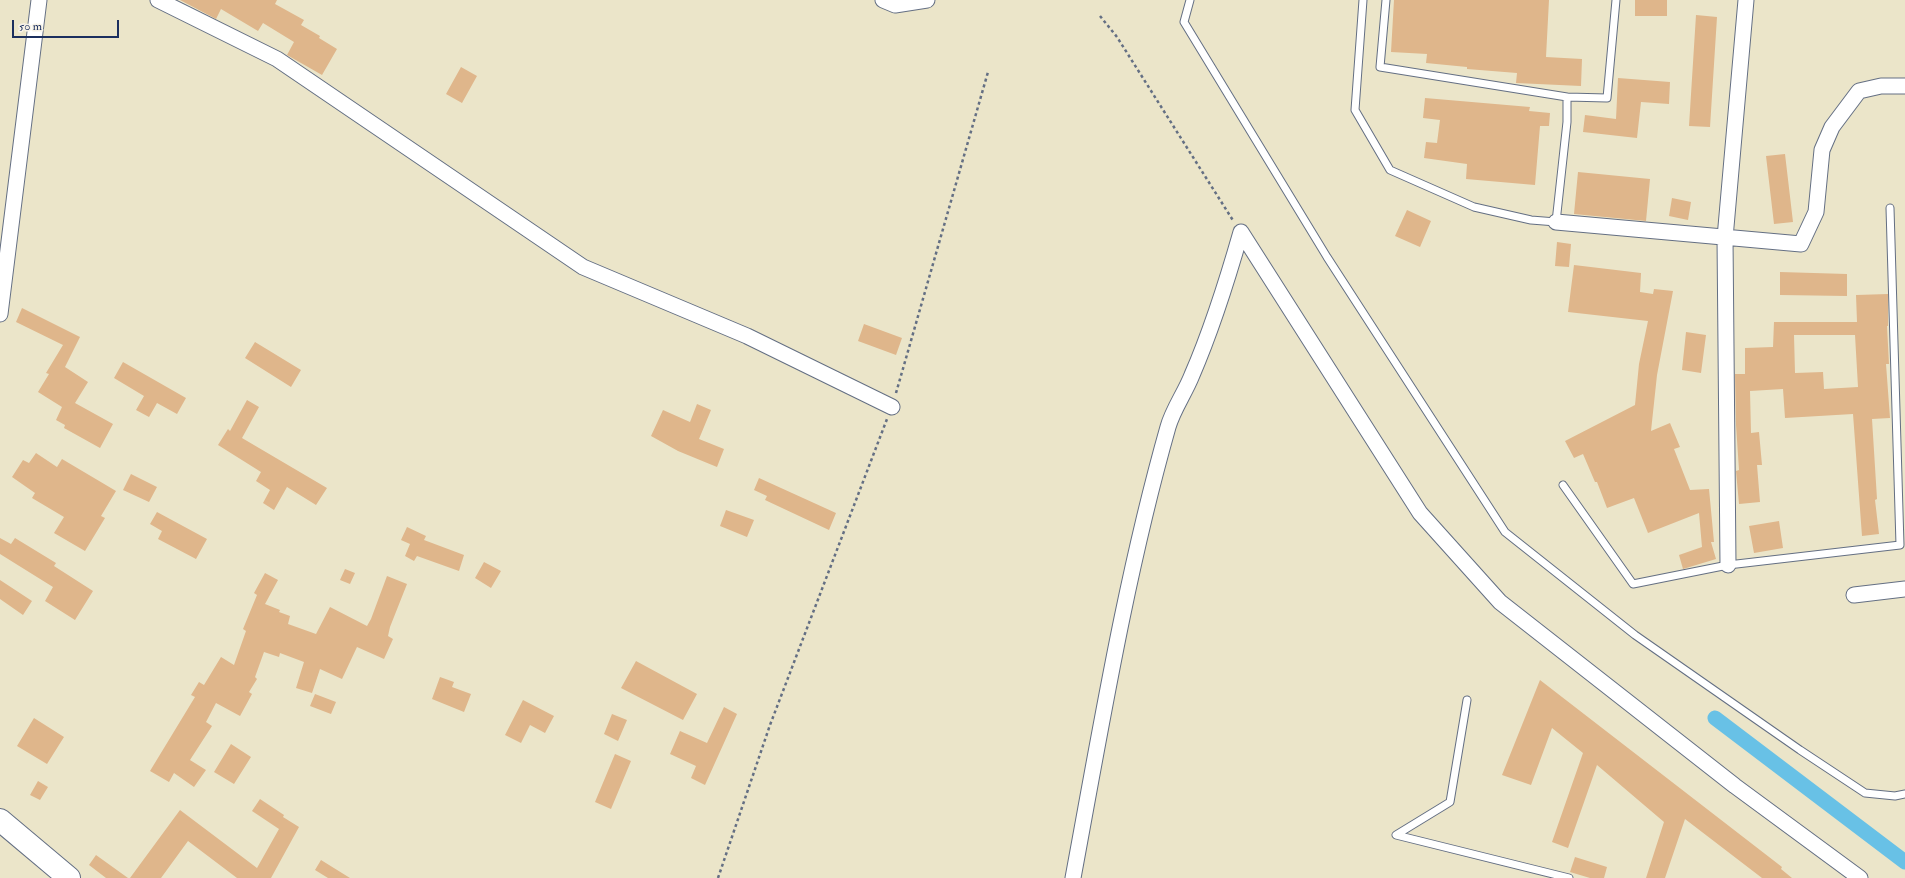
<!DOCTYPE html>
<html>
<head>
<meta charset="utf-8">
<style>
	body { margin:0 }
	#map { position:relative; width:1905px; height:878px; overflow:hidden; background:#ebe5c9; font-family:"IM FELL Double Pica",serif }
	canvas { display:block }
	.scale { position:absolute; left:12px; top:20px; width:107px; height:18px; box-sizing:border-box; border:2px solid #1b2f5e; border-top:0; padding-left:5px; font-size:12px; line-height:14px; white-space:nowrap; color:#1b2f5e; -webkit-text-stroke:3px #f7f3e8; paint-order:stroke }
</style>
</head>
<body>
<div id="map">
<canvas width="1905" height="878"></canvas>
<div class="scale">50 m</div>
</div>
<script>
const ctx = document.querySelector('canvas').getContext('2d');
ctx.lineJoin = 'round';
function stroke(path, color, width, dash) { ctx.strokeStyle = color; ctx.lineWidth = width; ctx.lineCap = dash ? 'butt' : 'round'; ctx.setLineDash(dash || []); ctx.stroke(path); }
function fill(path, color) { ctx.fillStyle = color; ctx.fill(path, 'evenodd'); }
stroke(new Path2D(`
	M1715,718L1905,862`), '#68c1e6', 15);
fill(new Path2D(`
	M180,0H277L275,4L304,20L301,25L320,36L319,38L337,49L322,75L287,55L294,42L263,23L258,31L221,9L216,19Z
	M1394,0H1549L1546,57L1582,59L1581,86L1516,83L1517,73L1467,69V67L1426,63L1427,54L1391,52Z
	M1635,0H1667V16H1635Z
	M1696,15L1717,17L1710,127L1689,126Z
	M461,67L477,76L462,103L446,94Z
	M1618,78L1670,82L1669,104L1641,102L1637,138L1583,132L1585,115L1616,119Z
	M1425,98L1530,107L1529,111L1550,113L1549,126H1540L1535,185L1466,179L1467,164L1424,158L1426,142L1437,143L1440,120L1423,118Z
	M1785,154L1793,222L1774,224L1766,156Z
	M1578,172L1650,179L1646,221L1574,214Z
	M1672,198L1691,202L1688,220L1669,216Z
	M1407,210L1431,221L1420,247L1395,236Z
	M1557,242L1571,244L1569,267L1555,266Z
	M1574,265L1641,273L1640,292L1653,294L1654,289L1673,291L1657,375L1651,431L1670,423L1680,447L1674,449L1690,490L1709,489L1714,542H1711L1716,559L1683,569L1679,555L1702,547L1699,513L1648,533L1634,498L1607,508L1597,482H1595L1583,454L1574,458L1565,441L1635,405L1639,364L1648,321L1568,312Z
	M1780,272L1847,274V296L1780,295Z
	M1888,294V326H1887L1889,364H1886L1890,418L1872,419L1877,499L1875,500L1879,534L1862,536L1853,414L1785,418L1783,389L1750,391L1751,433L1759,432L1762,465H1757L1760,502L1739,504L1736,471L1739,470L1736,425L1735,374H1745V348L1773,347L1774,322H1857L1856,295ZM1794,335H1855L1858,387L1824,389L1823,372L1795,373Z
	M22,308L80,337L65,367L88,382L75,403L113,424L100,448L64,428L65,425L56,420L62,407L38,392L49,374L46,373L63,345L16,322Z
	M864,324L902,338L896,355L858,341Z
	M1686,332L1706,335L1701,373L1682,370Z
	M255,342L301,370L291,387L245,358Z
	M123,362L186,398L177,414L157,403L149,417L136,410L144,396L114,378Z
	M247,400L259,407L242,438L327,488L316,505L287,487L274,510L263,503L270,490L256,481L261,472L218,445L228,429L230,431Z
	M697,404L711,410L699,439L724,449L717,467L678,451L651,436L663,410L690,422Z
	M36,453L57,467L62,459L116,491L101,516L105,518L85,551L54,533L64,517L32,498L35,493L12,477L23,460L29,463Z
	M131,474L157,487L149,502L123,490Z
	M759,478L836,513L829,530L765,500L767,496L754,490Z
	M726,510L754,520L747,537L720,526Z
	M157,512L207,539L196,559L158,539L162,531L150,524Z
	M1779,521L1783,548L1754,553L1749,526Z
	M407,527L426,536L424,540L464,555L459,571L417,556L414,561L405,556L410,544L401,540Z
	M0,538L11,544L15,538L56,563L54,566L93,591L75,620L45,601L53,587L0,554Z
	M484,562L501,571L491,588L475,578Z
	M345,569L355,573L350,584L340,580Z
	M265,573L278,580L265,604L280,610L279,612L290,616L288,624L316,634L330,607L367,626L371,619L387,576L407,584L390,627L388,636L393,639L384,659L357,647L342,679L320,669L312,693L296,688L304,662L280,653L279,657L264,652L255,677L257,679L249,692L252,694L240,716L216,703L206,722L212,726L190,760L206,770L194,787L174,773L169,782L150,771L195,697L191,695L199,682L204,685L221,657L234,665L246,631L243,629L257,595L254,593Z
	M0,580L32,601L23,615L0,599Z
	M636,661L697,694L683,720L621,688Z
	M440,677L454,682L452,687L471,694L464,712L432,699Z
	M1540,680L1782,867L1781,869L1792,878H1762L1685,819L1665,878H1646L1664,822L1597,765L1568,848L1552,842L1583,753L1552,728L1531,785L1502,775Z
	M315,694L336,702L331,714L310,706Z
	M523,700L554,716L545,733L530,725L521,743L505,735Z
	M724,707L737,714L705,785L691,778L696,766L670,754L680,731L707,743Z
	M612,714L627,720L618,741L604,734Z
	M34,718L64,737L47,764L17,746Z
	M231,744L251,757L234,784L214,772Z
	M615,754L631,761L611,809L595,802Z
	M38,781L48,787L40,800L30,795Z
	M260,799L284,815L283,817L299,827L271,878H237L188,841L161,878H130L180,810L257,868L279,829L252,811Z
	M96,855L128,878H106L89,865Z
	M1575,857L1607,867L1604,878H1590L1570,872Z
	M321,860L350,878H328L315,870Z`), '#dfb68b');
const lane = new Path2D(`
	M1190,0L1184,22L1327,257L1505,532L1635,635L1800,750L1865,793L1895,796L1905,794
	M1363,0L1355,110L1390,170L1474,207L1531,220L1556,222L1567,122V97L1607,98L1616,0
	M1386,0L1380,67L1567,97
	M1563,485L1633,584L1728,565L1900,545L1890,208
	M1467,700L1450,802L1396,835L1569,878`);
const street = new Path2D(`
	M158,0L277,59L583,267L747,336L892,407
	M883,0L895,5L927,0
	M1556,222L1801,244L1816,212L1822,150L1832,127L1859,91L1881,86H1905
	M0,314L39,0
	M1728,565L1725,238L1746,0
	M1854,595L1905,589
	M1073,878C1101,727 1126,575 1168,427C1173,409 1185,393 1192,375C1212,329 1227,281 1241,232L1420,513L1500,602L1735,786L1860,878`);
const highway = new Path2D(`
	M0,820L69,878`);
stroke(lane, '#646f83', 9);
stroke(street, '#646f83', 17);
stroke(highway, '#646f83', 24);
stroke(new Path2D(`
	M1100,16L1117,37L1234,222
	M896,393L988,72
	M718,878L770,725L887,419`), '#646f83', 2.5, [3, 3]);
stroke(lane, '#fff', 7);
stroke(street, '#fff', 15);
stroke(highway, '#fff', 22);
</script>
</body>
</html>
